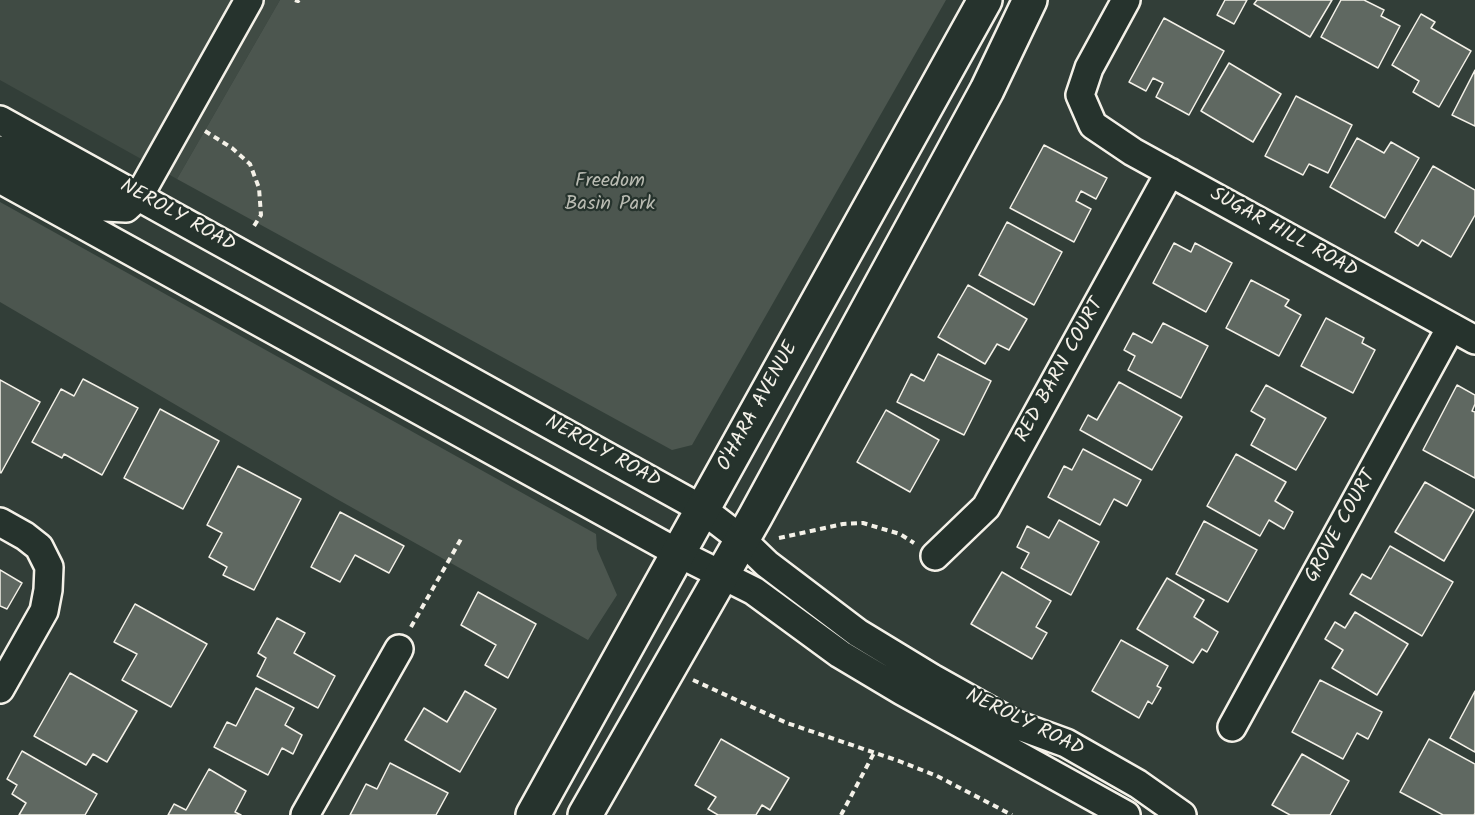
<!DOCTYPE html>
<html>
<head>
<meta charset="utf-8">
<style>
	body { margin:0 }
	canvas { display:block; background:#323e38 }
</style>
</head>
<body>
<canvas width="1475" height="815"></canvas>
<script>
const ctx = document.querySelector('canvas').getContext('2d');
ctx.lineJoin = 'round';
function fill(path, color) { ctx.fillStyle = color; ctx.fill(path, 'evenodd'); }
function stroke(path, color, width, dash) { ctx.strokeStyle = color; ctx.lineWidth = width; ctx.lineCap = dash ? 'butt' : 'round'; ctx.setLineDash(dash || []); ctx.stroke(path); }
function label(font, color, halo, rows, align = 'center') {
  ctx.font = font + ' Kalam,sans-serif'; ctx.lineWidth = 4.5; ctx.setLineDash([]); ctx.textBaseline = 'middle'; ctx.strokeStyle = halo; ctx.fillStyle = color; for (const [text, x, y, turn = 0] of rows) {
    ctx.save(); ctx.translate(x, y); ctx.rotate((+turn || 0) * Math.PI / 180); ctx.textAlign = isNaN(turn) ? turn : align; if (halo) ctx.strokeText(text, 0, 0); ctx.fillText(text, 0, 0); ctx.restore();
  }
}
fill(new Path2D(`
	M0,0H280L177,179L0,80Z`), '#404b44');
fill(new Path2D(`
	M280,0H946L692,445L672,450L177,179Z
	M0,202L596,534L597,549L617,595L588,640L335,498L0,302Z`), '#4c564f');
const building = new Path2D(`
	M1225,0H1247L1234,24L1217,15Z
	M1257,0H1332L1310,37L1254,4Z
	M1341,0H1364L1384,10L1381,16L1400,26L1378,68L1321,37Z
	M1421,14L1435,22L1431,28L1471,51L1439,107L1413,92L1419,81L1392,65Z
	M1164,18L1224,51L1189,115L1156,97L1163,83L1153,78L1146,91L1129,82Z
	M1229,63L1281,94L1253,142L1201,111Z
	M1475,70V126L1452,115Z
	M1296,96L1352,125L1328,173L1309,164L1303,175L1265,156Z
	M1357,138L1384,153L1391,142L1419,158L1385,218L1330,187Z
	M1044,145L1107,178L1096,199L1081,191L1076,201L1091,209L1074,242L1010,208Z
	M1433,166L1475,190V215L1451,257L1422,240L1418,246L1395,232Z
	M1007,222L1062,252L1034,305L979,275Z
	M1174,243L1191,252L1195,243L1232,263L1206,312L1153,283Z
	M1251,280L1289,300L1285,306L1301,315L1279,356L1226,328Z
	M968,285L1027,319L1009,350L997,344L985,364L938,337Z
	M1326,318L1364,338L1362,343L1375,350L1353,393L1301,366Z
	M1163,323L1208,346L1181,398L1128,370L1135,356L1124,350L1133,333L1152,343Z
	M938,354L991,381L964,435L897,402L911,374L924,381Z
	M83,379L138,408L102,475L64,454L62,458L32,442L61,389L74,396Z
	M0,380L40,402L1,473L0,472Z
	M1119,382L1182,417L1152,470L1080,430L1088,415L1097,420Z
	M1266,385L1326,418L1296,470L1251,445L1265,419L1251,411Z
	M1457,385L1475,395V404L1472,411L1475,412V478L1423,450Z
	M160,409L219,441L183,509L124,478Z
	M886,410L939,440L910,492L857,462Z
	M1083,449L1141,480L1127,506L1114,499L1100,525L1048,497L1064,466L1072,470Z
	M1236,454L1286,482L1275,501L1293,512L1284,529L1269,520L1260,536L1207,506Z
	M238,466L301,499L254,590L223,575L227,567L209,557L222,533L207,525Z
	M1425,482L1474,510L1444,561L1395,532Z
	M340,512L404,546L389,573L355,555L340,582L311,567Z
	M1059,520L1099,542L1071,595L1021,568L1029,553L1017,547L1027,526L1049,538Z
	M1204,521L1257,550L1228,602L1176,574Z
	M1390,546L1453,582L1422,636L1350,594L1362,574L1371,579Z
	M0,570L22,583L7,609L0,606Z
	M1002,572L1051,601L1036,627L1047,633L1032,659L971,624Z
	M1167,578L1204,600L1194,617L1218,632L1207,652L1202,649L1193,663L1137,629Z
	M478,592L536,624L508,678L485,665L496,645L461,625Z
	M135,604L207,644L171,707L122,680L137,654L114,642Z
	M1355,612L1408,644L1377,695L1332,668L1343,650L1325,639L1335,622L1345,628Z
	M277,618L305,633L294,653L335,676L318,708L257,676L266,658L258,653Z
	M1121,640L1168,666L1157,686L1161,688L1152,704L1148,701L1139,718L1092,691Z
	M70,673L137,711L107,762L93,754L86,765L34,736Z
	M1320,680L1382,712L1368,739L1357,733L1343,759L1292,732Z
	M256,688L294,708L285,725L302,735L293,754L282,748L268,775L214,747L227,722L236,726Z
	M465,691L496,709L460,772L405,740L424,708L447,722Z
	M1475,691V752L1450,738Z
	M721,739L789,778L770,810L762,805L756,815H718L708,809L716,797L695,785Z
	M1429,739L1475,764V813L1474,815H1443L1400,792Z
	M22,751L97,794L85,815H19L26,803L12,794L17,785L7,779Z
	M1302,754L1349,781L1330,815H1290L1272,805Z
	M390,763L448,793L436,815H350L366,784L377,789Z
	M209,769L246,791L235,812L241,815H168L174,804L186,810Z`);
fill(building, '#5f6861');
stroke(building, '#f4f1e8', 1.5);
const minor = new Path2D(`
	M1126,0L1089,68L1080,95L1093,125L1133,152L1475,340
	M0,120L702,509L741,539L767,564L858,633L932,678L1014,724L1066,743L1138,784L1182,815
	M0,150L104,207L126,208L139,196L249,0
	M0,179L678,553L754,591L840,654L902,691L1126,815
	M0,522L25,536L39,547L49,567L48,590L44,611L0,689
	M935,556L986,507L1170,172
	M1232,727L1451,327
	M305,815L399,649`);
const major = new Path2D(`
	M533,815L985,0
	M585,815L755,517L987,90L1030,0`);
stroke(minor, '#f4f1e8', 32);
stroke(major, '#f4f1e8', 38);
stroke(new Path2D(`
	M295,0L298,1L299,0
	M205,131L232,148L250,164L259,188L261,215L254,226
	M779,538L843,524L863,523L900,534L914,543
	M411,627L461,539
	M693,680L787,723L899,761L937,776L1012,815
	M841,815L874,753`), '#f4f1e8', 4, [6, 4.5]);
stroke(minor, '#26332d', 27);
stroke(major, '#26332d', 33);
label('20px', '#b9bbb2', '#26332d', [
	["Freedom",610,183],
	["Basin Park",610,206]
]);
label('20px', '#f4f1e8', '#26332d', [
	["NEROLY ROAD",177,217,29],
	["SUGAR HILL ROAD",1283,234,29],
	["RED BARN COURT",1061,371,-61],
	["O'HARA AVENUE",759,407,-61],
	["NEROLY ROAD",602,453,29],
	["GROVE COURT",1342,527,-61],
	["NEROLY ROAD",1024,724,26]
]);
</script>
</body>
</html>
